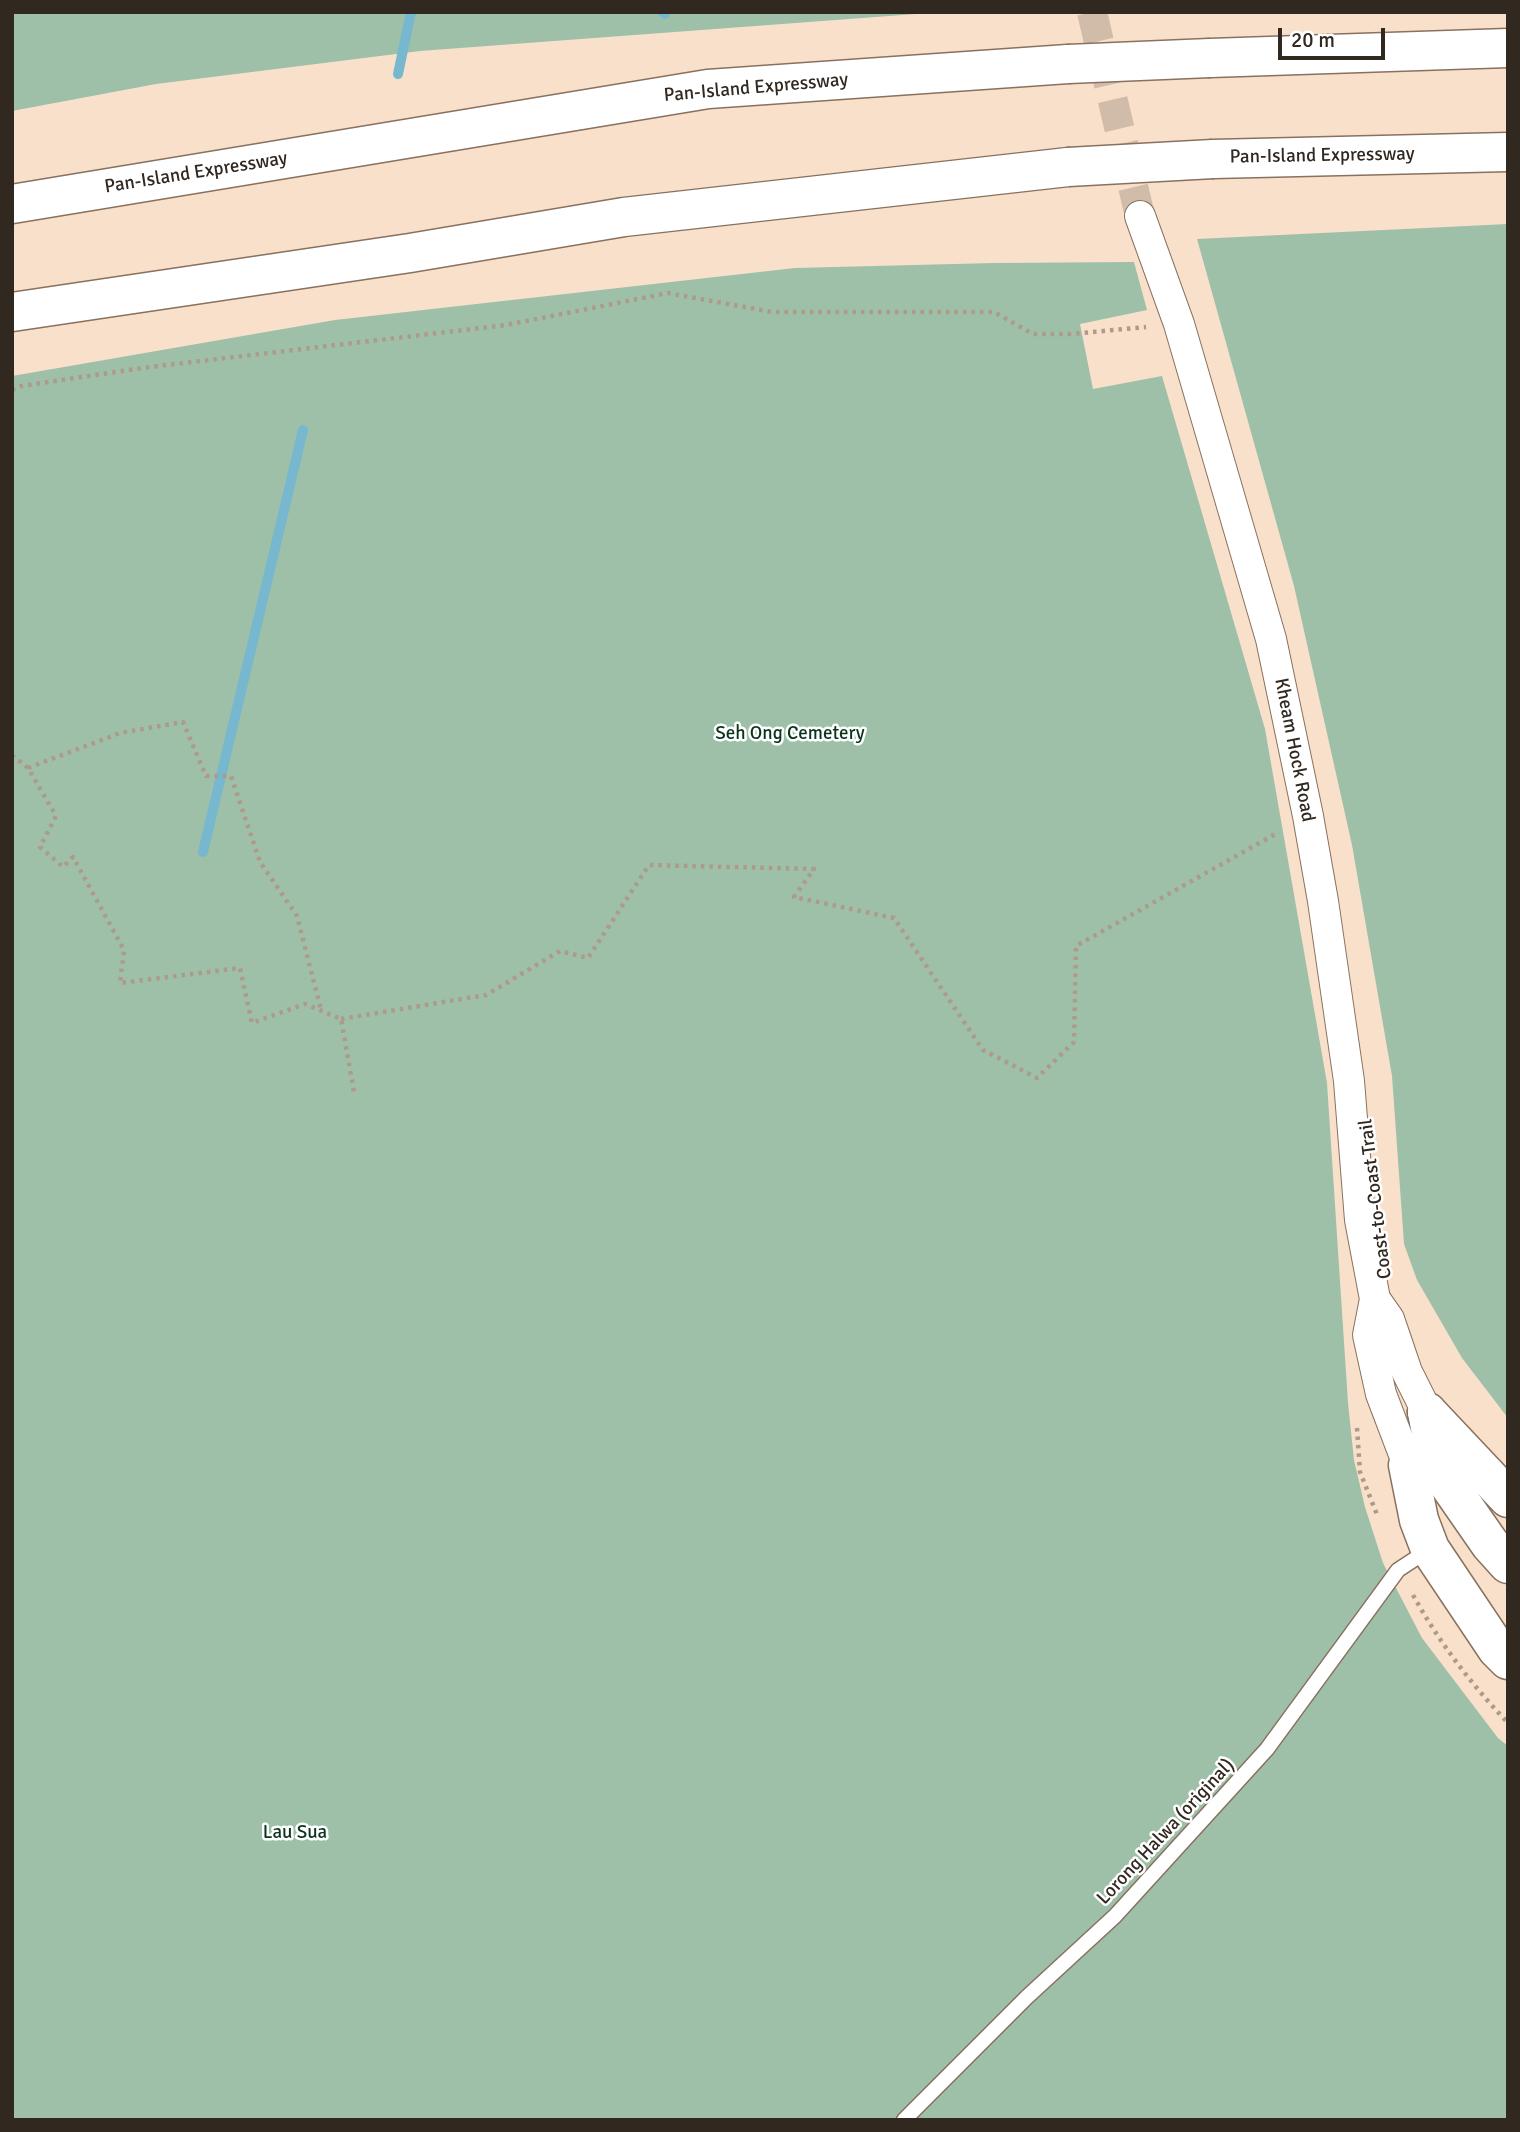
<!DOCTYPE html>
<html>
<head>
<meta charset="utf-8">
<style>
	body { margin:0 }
	#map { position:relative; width:1520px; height:2132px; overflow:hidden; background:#f9e0cb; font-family:Signika,sans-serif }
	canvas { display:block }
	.frame { position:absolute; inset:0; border:14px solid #312820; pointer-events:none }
	.scale { position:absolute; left:1278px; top:28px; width:107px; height:32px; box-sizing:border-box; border:4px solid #312820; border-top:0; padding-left:9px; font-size:21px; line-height:24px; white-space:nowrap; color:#312820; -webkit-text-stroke:5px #fff; paint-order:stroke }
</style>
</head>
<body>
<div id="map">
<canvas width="1520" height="2132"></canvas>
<div class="frame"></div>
<div class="scale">20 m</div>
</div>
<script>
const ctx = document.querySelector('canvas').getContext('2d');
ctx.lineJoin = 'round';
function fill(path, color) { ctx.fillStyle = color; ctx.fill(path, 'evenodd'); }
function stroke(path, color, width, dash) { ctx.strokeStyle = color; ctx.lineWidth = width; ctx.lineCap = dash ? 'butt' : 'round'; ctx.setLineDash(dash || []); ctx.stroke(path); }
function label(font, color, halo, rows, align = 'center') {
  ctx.font = font + ' Signika,sans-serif'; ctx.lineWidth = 5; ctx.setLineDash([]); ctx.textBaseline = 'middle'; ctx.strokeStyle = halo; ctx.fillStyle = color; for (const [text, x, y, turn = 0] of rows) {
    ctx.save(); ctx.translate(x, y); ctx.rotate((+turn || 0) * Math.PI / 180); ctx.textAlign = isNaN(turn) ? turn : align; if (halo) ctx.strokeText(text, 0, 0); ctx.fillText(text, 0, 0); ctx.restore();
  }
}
fill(new Path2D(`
	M12,12H943L420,51L156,84L12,111Z
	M1508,224V1418L1462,1358L1417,1280L1404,1244L1392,1076L1352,845L1294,586L1197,239Z
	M1134,262L1147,310L1080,324L1093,389L1162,376L1265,729L1327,1083L1348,1403L1354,1460L1365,1507L1383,1563L1422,1638L1498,1738L1508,1746V2120H12V376L335,320L795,268L994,263Z`), '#9ec0a9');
stroke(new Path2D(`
	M663,12L665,14
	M398,74L411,12
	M203,852L303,430`), '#77b8ce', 10);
stroke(new Path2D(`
	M1092,12L1140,216`), '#d1bba9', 30, [30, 15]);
const lane = new Path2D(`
	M904,2120L1027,1997L1115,1916L1267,1749L1398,1570L1430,1549`);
const street = new Path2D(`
	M1140,216L1179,324L1271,639L1308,816L1323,901L1349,1081L1360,1220L1375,1299L1368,1335L1381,1394L1408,1465
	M1375,1299L1389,1319L1407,1372L1427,1412`);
const secondary = new Path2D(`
	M1427,1412L1438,1469L1490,1544L1508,1564`);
const highway = new Path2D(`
	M1210,58L1508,48
	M1213,159L1508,152
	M12,204L708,89L1068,64
	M12,312L410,253L624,217L1068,167
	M1427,1412L1508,1498
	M1408,1465L1419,1520L1430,1549L1497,1649L1508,1660`);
stroke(lane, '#88715f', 17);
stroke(street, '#88715f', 32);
stroke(secondary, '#88715f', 41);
stroke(highway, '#88715f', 41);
stroke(new Path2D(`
	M12,390L21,386L150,367L506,325L668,293L772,312H994L1033,334H1071L1146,327
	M12,755L28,768L56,816L40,847L63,867L73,857L124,950L120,983L240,968L252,1023L305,1004L341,1019L354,1092
	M28,768L120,733L183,722L206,776H231L260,862L297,916L321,1010
	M341,1019L486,995L560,951L588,958L649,865L814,869L794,897L894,918L983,1050L1037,1078L1074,1042L1076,946L1279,832
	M1357,1428L1360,1472L1378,1517
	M1413,1595C1439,1642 1471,1684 1508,1723`), '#ad9a8a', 4.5, [3.5, 5]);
stroke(lane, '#fff', 14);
stroke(street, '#fff', 30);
stroke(secondary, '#fff', 38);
stroke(highway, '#fff', 38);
const highwayBridge = new Path2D(`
	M1068,64L1210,58
	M1068,167L1213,159`);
stroke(highwayBridge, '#88715f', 41, []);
stroke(highwayBridge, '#fff', 38);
label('19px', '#312820', '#fff', [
	["Pan-Island Expressway",756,88,-5],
	["Pan-Island Expressway",1322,156,-1],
	["Pan-Island Expressway",196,173,-9],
	["Kheam Hock Road",1294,750,79],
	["Coast-to-Coast Trail",1376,1199,-97],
	["Lorong Halwa (original)",1166,1832,-47]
]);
label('19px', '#0b341e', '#fff', [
	["Seh Ong Cemetery",790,734],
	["Lau Sua",295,1833]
]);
</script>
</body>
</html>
